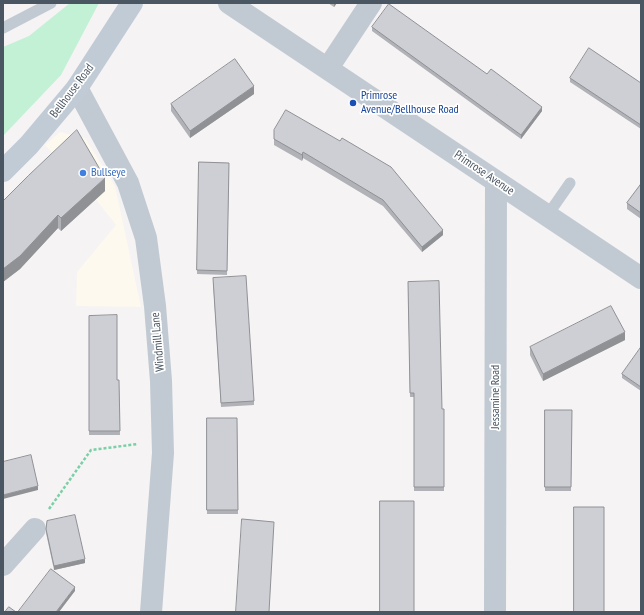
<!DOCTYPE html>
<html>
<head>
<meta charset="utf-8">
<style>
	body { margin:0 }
	#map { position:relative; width:644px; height:615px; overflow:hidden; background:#f5f3f3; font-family:"PT Sans Narrow",sans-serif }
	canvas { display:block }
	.frame { position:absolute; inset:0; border:4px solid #4a5661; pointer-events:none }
</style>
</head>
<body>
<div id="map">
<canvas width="644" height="615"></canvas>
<div class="frame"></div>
</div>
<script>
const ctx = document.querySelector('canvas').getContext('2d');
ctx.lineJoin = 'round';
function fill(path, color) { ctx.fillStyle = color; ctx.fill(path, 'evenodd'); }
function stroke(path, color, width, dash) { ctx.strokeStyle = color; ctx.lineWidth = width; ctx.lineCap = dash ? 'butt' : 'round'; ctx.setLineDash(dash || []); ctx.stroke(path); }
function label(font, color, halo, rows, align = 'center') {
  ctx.font = font + ' "PT Sans Narrow",sans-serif'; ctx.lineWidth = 3.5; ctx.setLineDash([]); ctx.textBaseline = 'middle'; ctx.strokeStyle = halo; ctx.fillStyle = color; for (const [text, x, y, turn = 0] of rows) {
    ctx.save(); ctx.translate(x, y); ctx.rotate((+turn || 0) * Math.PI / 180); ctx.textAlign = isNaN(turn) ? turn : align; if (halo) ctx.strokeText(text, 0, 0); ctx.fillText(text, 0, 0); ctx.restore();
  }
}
fill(new Path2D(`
	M60,132L85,138L115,186L141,307L76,306L77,272L116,225L94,197L45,145Z`), '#fdf9ef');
fill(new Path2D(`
	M70,3H99L61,75L3,136V47L29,36Z`), '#c3f1d5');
stroke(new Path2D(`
	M49,509L91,450L138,444`), '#7ad0a6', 2.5, [3, 2]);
stroke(new Path2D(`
	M3,28L51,3
	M547,216L570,183`), '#c1cad2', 11);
stroke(new Path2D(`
	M229,3L641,278
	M328,68L371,3
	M77,88L128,183L146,238L155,306L161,381L163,453L151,612
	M3,565L35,529
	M495,612L496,182`), '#c1cad2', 22);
stroke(new Path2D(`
	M3,171L29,145L77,88L132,3`), '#c1cbd6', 22);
fill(new Path2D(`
	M328,3H337L334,7Z
	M372,27L487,74L542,111L521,139L372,31Z
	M570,78L641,83V129L570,82Z
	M254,94L190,138L171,111V104Z
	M274,130L443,235L422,252L383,206L303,158L302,161L274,145Z
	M199,162L229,163L227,275L197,274Z
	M641,184V219L627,209V203Z
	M105,191L61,231L58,228L20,269L3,282V201Z
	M213,282L254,401V405L221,407Z
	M408,282L442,409H444V491H414V397H410Z
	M89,316L117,380H119L120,435H89Z
	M625,340L543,381L530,355V347Z
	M641,348V391L622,378V374Z
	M545,410H572L571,491H545Z
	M207,418H237L238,514H207Z
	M47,521L85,563L54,570L46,533Z`), '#b0b2b7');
fill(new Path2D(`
	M334,3H337L334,7Z
	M254,86V94L190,138V131Z
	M542,107V111L521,139V135Z
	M303,152V158L302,161V155Z
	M105,178V191L61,231V218Z
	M58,215V228L20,269L3,282V269Z
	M443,230V235L422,252V247Z
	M625,332V340L543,381V374Z
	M38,486V490L3,499V495Z
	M85,559V563L54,570V566Z
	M75,587V591L59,612H56Z`), '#909195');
const building = new Path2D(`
	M389,4L487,74L491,69L542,107L521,135L372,27Z
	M589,48L641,83V125L570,78Z
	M235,59L254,86L190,131L171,104Z
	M286,110L340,141L342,138L391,167L443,230L422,247L383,200L303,152L302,155L274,139V130Z
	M77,130L105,178L61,218L58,215L20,256L3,269V201L28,176Z
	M199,162L229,163L227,271L197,270Z
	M641,184V213L627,203Z
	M246,276L254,401L221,403L213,278Z
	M439,281L442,409H444V487H414V393H410L408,282Z
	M611,306L625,332L543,374L530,347Z
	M117,315V380H119L120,431H89V316Z
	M641,347V387L622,374Z
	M545,410H572L571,487H545Z
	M207,418H237L238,510H207Z
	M31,455L38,486L3,495V462Z
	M380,501H414V612H380Z
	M574,507H604V612H574Z
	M75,515L85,559L54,566L46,529L47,521Z
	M242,519L274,522L269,612H236Z
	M51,569L75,587L56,612H18Z
	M9,607L16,612H5Z`);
fill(building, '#cdcfd5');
stroke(building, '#909195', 1);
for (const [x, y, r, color] of [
	[353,103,4,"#1a4fb4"],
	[83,173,4,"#3f7fe0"]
]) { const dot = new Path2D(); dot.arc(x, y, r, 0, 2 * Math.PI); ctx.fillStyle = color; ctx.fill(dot); stroke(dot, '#fff', 1.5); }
label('12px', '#4a5661', '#fff', [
	["Bellhouse Road",72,91,-53],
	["Primrose Avenue",484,173,34],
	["Windmill Lane",158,342,-95],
	["Jessamine Road",496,397,-90]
]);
label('12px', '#164399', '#fff', [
	["Primrose",361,96],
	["Avenue/Bellhouse Road",361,110]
], 'left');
label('12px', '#366cbe', '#fff', [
	["Bullseye",91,173]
], 'left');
</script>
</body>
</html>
